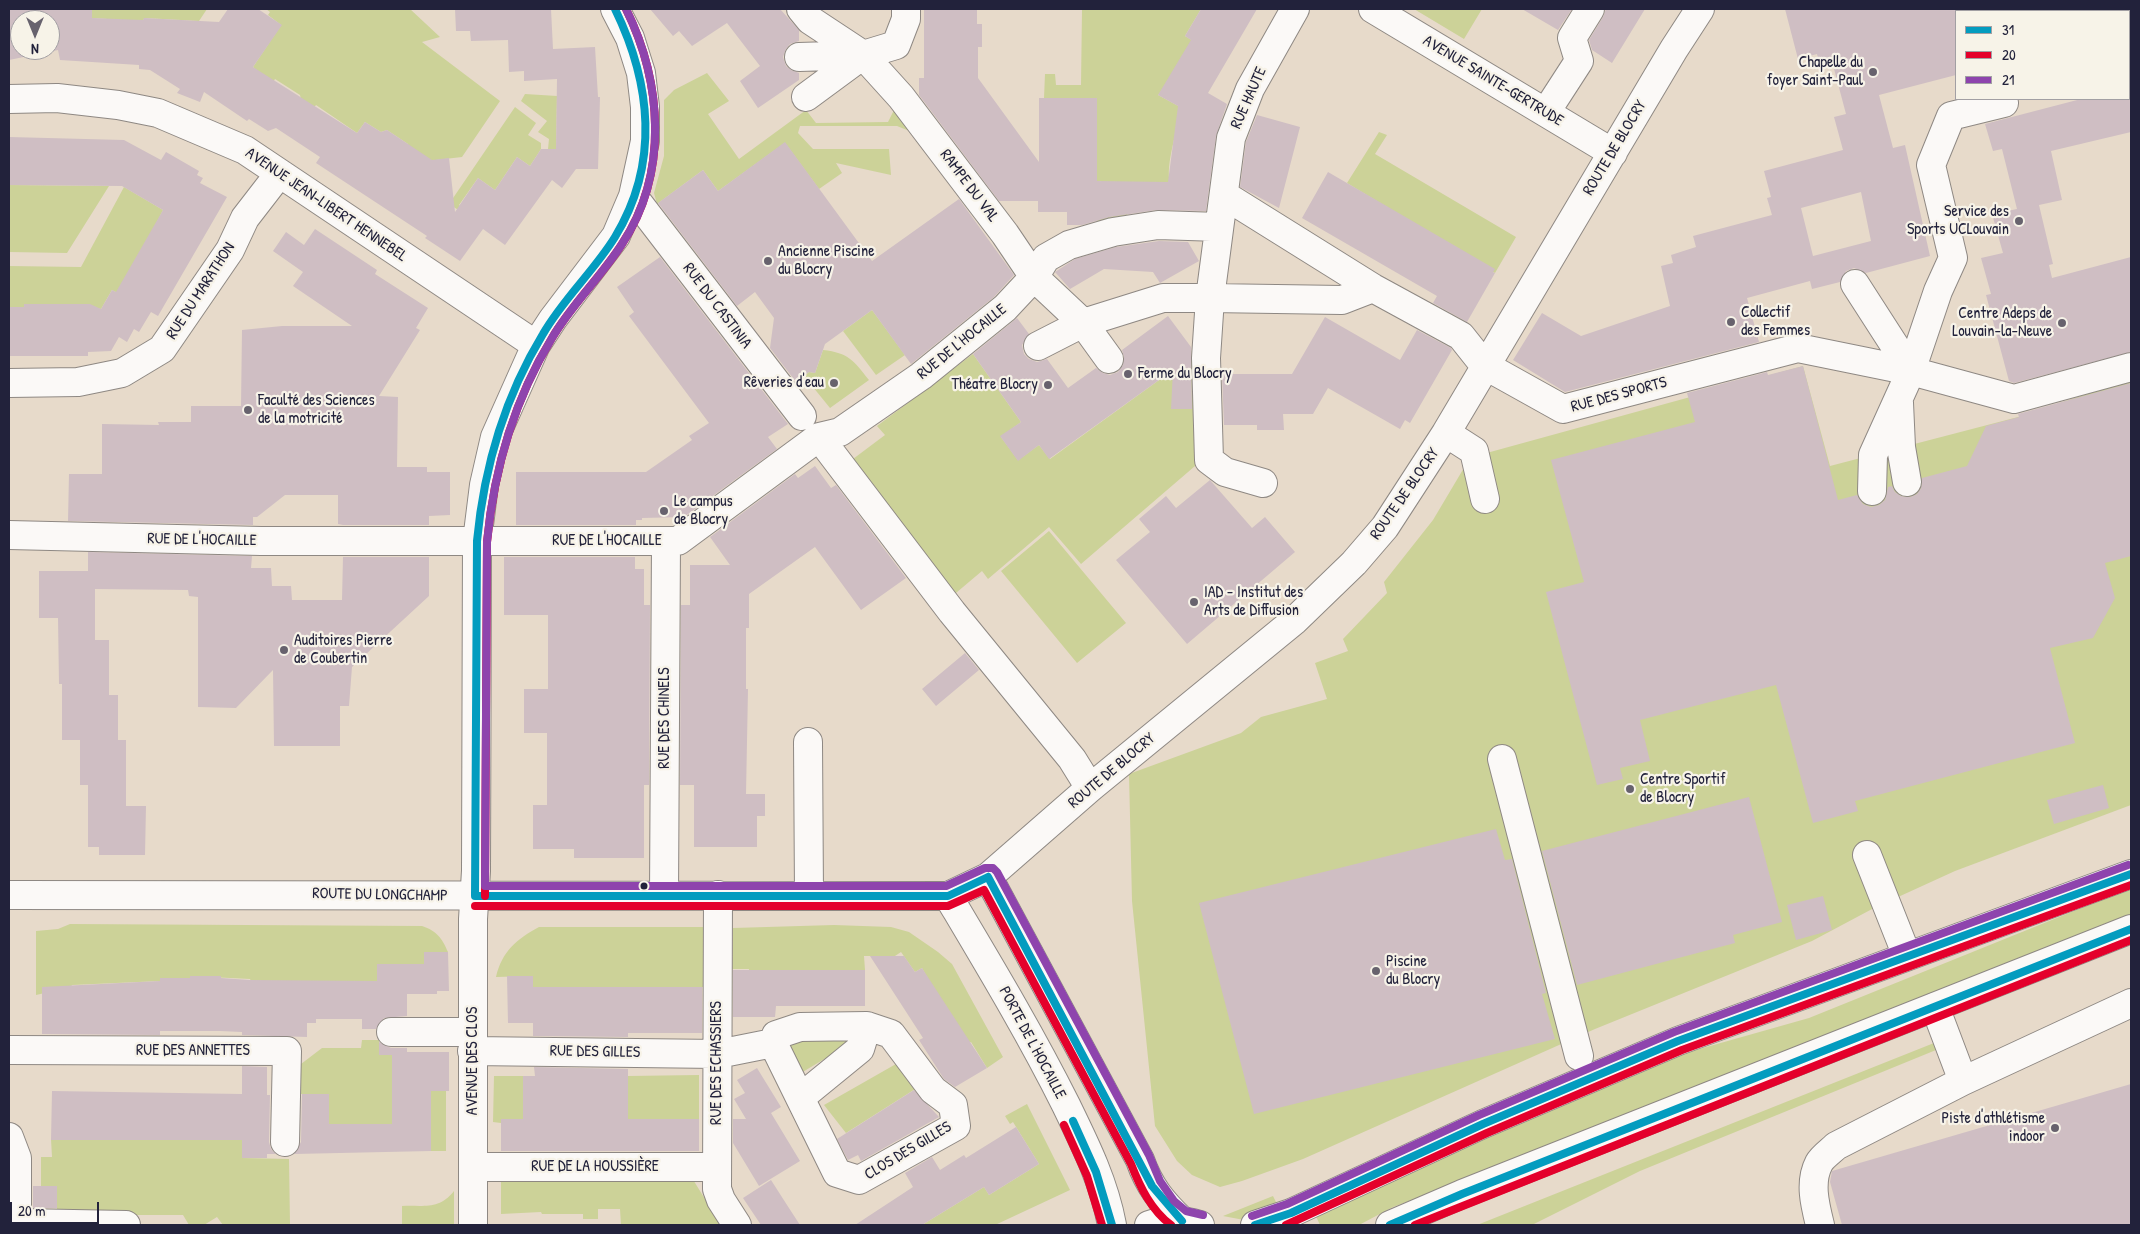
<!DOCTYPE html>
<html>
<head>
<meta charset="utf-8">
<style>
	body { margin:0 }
	#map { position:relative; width:2140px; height:1234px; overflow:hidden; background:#e7daca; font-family:"Patrick Hand",sans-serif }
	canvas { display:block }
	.frame { position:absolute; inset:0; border:10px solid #22223b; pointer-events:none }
	.legend { position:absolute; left:1955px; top:10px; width:175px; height:90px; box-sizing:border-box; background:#f7f3e8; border:1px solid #a29fa3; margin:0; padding:6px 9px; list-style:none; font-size:15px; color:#22223b }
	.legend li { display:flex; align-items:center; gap:10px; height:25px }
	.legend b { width:25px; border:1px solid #a29fa3 }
	.north { position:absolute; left:10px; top:10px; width:50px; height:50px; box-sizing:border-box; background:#f7f3e8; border:1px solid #a29fa3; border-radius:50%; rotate:180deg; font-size:14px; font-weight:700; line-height:20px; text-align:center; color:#22223b }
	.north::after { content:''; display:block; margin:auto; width:18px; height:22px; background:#67626d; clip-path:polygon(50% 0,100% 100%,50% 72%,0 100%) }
	.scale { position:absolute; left:10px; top:1202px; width:89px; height:22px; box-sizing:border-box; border:2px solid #22223b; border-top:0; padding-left:6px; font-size:15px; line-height:18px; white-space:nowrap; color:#22223b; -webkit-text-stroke:4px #f7f3e8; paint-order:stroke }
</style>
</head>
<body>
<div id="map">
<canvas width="2140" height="1234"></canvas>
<div class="frame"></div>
<ul class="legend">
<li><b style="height:6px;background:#039cbf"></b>31</li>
<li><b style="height:6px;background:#e4002b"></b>20</li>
<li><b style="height:6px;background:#8e44ad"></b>21</li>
</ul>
<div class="north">N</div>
<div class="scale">20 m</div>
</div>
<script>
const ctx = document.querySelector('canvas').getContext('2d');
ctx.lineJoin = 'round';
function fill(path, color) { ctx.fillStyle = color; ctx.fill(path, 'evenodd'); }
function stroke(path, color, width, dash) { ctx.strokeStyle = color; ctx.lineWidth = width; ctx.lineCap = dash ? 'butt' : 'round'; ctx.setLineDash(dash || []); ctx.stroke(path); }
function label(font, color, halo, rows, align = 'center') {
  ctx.font = font + ' "Patrick Hand",sans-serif'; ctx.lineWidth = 4.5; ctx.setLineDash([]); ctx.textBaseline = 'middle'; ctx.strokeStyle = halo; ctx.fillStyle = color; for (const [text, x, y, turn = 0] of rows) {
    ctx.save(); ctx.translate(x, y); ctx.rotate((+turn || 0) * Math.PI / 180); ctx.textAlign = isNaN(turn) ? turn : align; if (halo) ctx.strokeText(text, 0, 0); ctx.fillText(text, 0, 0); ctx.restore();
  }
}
fill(new Path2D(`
	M78,9H207L199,21L144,18L142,31L123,20L92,18V10Z
	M266,9H410L440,37L422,42L500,101L462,157L410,163L400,156L408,144L387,130L381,132L365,122L357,133L316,105L312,110L302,103L300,95L275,79L272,84L253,67L281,25L268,15L270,12Z
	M1082,9H1201L1185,36L1200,45L1158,95L1182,108C1178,126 1165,167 1170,182H1128L1127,220L1097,225L1101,181H1097V98H1044L1045,74H1055L1056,85H1081Z
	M1414,9H1482L1464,39Z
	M707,73L729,101L708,114L739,159L806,110L816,123L888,122L894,110L912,132L897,126H800L798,133L813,149H889L891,175L836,163L842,173L819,189L785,143L718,191L703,170L657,204L654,193L664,156V100L674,90Z
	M525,94L557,96L556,149H548L549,139L538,132L547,121L521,101Z
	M515,107L536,123L528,135L541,143V149L530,166L517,157L495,190L478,178L459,205L466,210L463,213L449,204Z
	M1379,132L1387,135L1375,154L1516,237L1495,273L1347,183Z
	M9,185L109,186L67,253L9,252Z
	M124,187L163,210L121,295L112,290L101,309L78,304H24V307H9V266L81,267Z
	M872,310L905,355L876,375L843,331Z
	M823,350C849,353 853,360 869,380L830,408L804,376L809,372L815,373Z
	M973,354L1021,422L1001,437L1018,460L1039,445L1050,459L1195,354L1202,460L1081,564L1049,527L988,579L982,571L950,598L845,465L885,435L877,426Z
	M1803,366L1830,466L2018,417L2131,379V805L1955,871L1874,908L1812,941L1595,1029L1303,1159L1242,1181L1220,1187L1192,1175L1177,1161L1155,1126L1132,901L1129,774L1241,733L1261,717L1327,699L1315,663L1348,651L1343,639L1387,593L1384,582L1433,520L1474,451L1483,454Z
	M1049,531L1126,623L1077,663L1001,571Z
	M2131,888V915L1862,1021L1526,1157L1393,1207L1359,1225H1320L1314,1212L1650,1063L1809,1018Z
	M70,924L422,926C437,931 442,938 448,952L424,953V965L377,964V981H251L250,979L190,976V978H161L160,981L72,985L71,987L36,995V931L58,929Z
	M834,925L891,927L909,932L938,952L952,964L1003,1057L987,1068L971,1042L964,1045L922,968L915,972L901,952L895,956H864L865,970L748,981L749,969H732L733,928Z
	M539,927H707L708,987H533L532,976L496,977C502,951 517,939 539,927Z
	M797,1037L848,1038L851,1043L801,1073L783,1048Z
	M362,1040H379L380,1055H404L405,1070L392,1071V1091H446V1151H431V1115L394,1124H365L329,1131V1094H301V1064L322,1048H361Z
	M1934,1043L1936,1050L1640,1171L1532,1225H1477Z
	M903,1060L920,1086L846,1133L824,1105Z
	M699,1075V1119H501V1123L493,1122L494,1076H523V1100L628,1076Z
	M1027,1104L1070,1190L995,1225H922L984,1187L989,1195L1039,1164L1013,1122L1010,1124L1005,1116Z
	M51,1139L242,1140V1158L289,1159L290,1225H223L217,1217L204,1225H189L183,1215H57V1187L41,1186V1157H52Z
	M501,1178H692L721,1225H621L620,1209H598V1219H583V1214H542L541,1212L501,1214Z
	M454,1191V1225H402V1206C425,1205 439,1210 454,1191Z
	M1273,1196L1279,1208L1244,1220L1223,1216Z`), '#ccd298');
fill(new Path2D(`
	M9,9H78L92,10V18L143,20L144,18L219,22L228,9H258L282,25L253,67L357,133L365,122L381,132L387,130L432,160L449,158L455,212L478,178L495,190L517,157L530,166L541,149H556L557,79L524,81V71L509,72L508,40L471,41L470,31H456L455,9H551L553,49L595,47L598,97H600L598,169H576L562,188L552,180L505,245L483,229L460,261L425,238L427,236L316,163L320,157L276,128L268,131L249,119L247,121L204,92L200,102L177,93L180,89L150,70L139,69V65L60,60L58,50L9,60ZM20,20H50V50H20Z
	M650,9H780L799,30V41L790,44L786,49L783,57L786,66L791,70L799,73V80L758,108L740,81L760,66L727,23L692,46L679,31L673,36Z
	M924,9H977V24H982V47H978V78L1039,162V98H1097V181L1168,182L1178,106L1158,95L1191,40L1185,36L1201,9H1257L1208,93L1227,104L1216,136L1206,211L1156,210L1110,217L1082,225H1067V212H1038V201H999L919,95V78H924Z
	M1522,9H1572L1558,30Z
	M1606,9H1645L1612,63L1592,50L1589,40L1603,17Z
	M1785,9H1956V75L1879,95L1893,148L1905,145L1930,256L1866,273L1854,268L1846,271L1840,282L1812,289L1810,281L1747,298L1759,342L1565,392L1513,360L1542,313L1581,336L1670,306L1661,266L1673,263L1671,255L1696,247L1693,236L1772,215L1767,198L1771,197L1764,171L1843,150L1834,117L1846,114L1833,65L1820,66L1817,54L1798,59ZM1861,192L1871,241L1813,256L1801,208Z
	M2081,99H2131V132L2051,151L2062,200L2039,205L2053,264L2049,265L2052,278L2131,257V352L2014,383L2009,381L1986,295L1991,294L1981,258L2003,253L1992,214L2017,209L2002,149L1993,151L1985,124Z
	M1257,115L1300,127L1279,208L1240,187L1246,142Z
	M9,137L124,140L161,160L166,152L199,171L197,175L203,178L200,183L227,197L158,316L151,312L139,332L134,329L127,342L119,337L111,351L88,352V356H9V307H24V304H90L101,309L112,290L116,292L163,210L122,186L9,185Z
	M785,142L872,261L959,199L1014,275L994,297L911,364L872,310L825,344L815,373L809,372L796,382L770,348L774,318L755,292L737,306L658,203L703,170L718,191Z
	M1328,172L1495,269L1493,272L1495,273L1467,322L1433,303L1437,296L1302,218Z
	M315,229L377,270L375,274L428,308L416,328L420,330L379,396L398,397L397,467H427V472H450V515L429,516V525H343L338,524V495H285L257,517H253V525L68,521L69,474H102V424L159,425L158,422H191V406H241L242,330L282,326H352L293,286L303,272L273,251L286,232L304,245Z
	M1159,241L1188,242L1199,261L1160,283L1153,272L1104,269L1070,289L1055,272L1075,259L1116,247Z
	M660,257L788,424L768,437L777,449L684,517L642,518V520H636V525H516V472H646L692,440L689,436L709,423L629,316L634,312L617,287Z
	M1168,316L1191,347L1192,409H1171L1173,370L1049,459L1039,445L1018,461L1000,436L1021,422L973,354L1017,318L1029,334L1022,345L1024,354L1029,359L1037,362L1047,359L1068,388L1096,368L1103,373L1110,375L1118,372L1123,365L1124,357L1122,350Z
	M1325,317L1400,360L1417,330L1451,348L1452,350L1410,423L1405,420L1400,429L1328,388L1313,414H1283L1284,430H1257V425H1224L1222,374H1292Z
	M1803,366L1838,500L1857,495L1863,504L1871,507L1879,505L1885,500L1888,487L1892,486L1895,492L1901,496L1910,497L1917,494L1921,488L1922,478L1967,466L1986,426L2019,417L2018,414L2131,383V556L2105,563L2115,598L2093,638L2050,648L2075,743L1855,801L1858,811L1813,823L1776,685L1640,720L1650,761L1620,768L1623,779L1597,785L1546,592L1584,582L1551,460L1695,422L1687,393L1767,372L1768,375Z
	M815,466L831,488L836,485L906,578L861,610L815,547L749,594V628H746V689H748L746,794H765V816H757V847H694V785H680L681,605H690V565H730L710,537L795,474L798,478Z
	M1210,480L1252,528L1265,517L1295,552L1187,644L1116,560L1150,532L1139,519L1166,496L1176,508Z
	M88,552L252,556L251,568H271L272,586H291L292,600H342L343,557H429V596L352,667L349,706H340V746H274L273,670L236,708L198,707V597L189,596L188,590L95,589V640H109V695H118V740H126V806H146L145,855H99V847H88V785H80V740H62V684H59L58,618H39V571H88Z
	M504,557H635V569H644V605H650L649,785H644V858H574V849H533V805H547V733H524V689H548V615H504Z
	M965,653L979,670L936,706L922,689Z
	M2103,785L2109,808L2054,824L2047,800Z
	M1749,797L1782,922L1733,935L1735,943L1577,985L1542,851Z
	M1496,829L1505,860L1512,859L1546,993L1542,994L1555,1039L1254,1114L1199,903Z
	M1823,896L1832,930L1796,940L1787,905Z
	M424,952H448L449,991H437V994H407V1016L384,1018L376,1029H362V1019H316V1023H307V1037L242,1035V1032L220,1031H160V1035L42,1034V987L160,981V978H190V976H221V978L250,980L377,981V964H424Z
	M870,956H904L915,972L922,968L987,1068L955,1087L944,1079L919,1040L923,1038Z
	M733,970H865V1006H776L775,1017H733Z
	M507,976H533V987H702V1033H628V1037L533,1036V1023H508Z
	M379,1042L391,1048H407V1052H449V1091H431V1151L294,1154L301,1142L302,1094H329V1124H392V1055H379Z
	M242,1066L267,1067V1095H270L269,1142L271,1149L276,1154H267V1158H242V1140H51L52,1091L242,1094Z
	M534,1067L628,1069V1119H699V1151H501V1119H523V1076H535Z
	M757,1068L781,1107L771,1113L800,1161L759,1186L733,1143V1119H746L734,1099L745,1093L737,1080Z
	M2131,1084V1225H1842L1830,1182L1832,1171Z
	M914,1090L939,1117L861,1161L858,1155L848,1160L837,1139Z
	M1016,1127L1039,1164L989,1195L984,1187L922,1225H855L913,1187L905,1173L932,1157L940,1170L964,1155L966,1158Z
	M771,1180L787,1205L800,1225H761L743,1198Z
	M33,1186H57V1208H33Z`), '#cfbec3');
const minor = new Path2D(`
	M801,9L810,20L863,55L901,97L1005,234L1034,277L1083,323L1038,346
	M1373,9L1613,153
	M1979,9L1980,11
	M799,57L863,55
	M2129,71L2131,70
	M806,97L863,55L896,45L906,19V9
	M9,99L57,98L118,105L158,113L245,150L536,345
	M1546,112L1579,61L1572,38L1590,9
	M1224,195L1373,288L1461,336L1484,365L1563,409L1798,348L1911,371L2014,399L2131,367
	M633,196L802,416
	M1855,284L1911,371
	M1109,359L1083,323L1163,298H1210L1231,138L1250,89L1295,9
	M9,383L78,382L122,373L162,349L230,250L245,218L279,174
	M1899,403L1901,447L1907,482
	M1446,433L1474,451L1485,499
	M819,437L952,612L1072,759L1090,788
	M1263,483L1225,472L1209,460L1206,358L1210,298L1342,300L1373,288
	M1872,491L1873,455L1911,371L1938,291L1953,258L1931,165L1951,116L2004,103L2003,99
	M9,535L261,541H678L819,437L840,432L921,376L1005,308L1034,277L1046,258L1069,245L1113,232L1158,225L1219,227
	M808,742L809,895
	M1502,759L1579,1056
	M1867,855L1907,956
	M988,877L1140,1160C1149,1186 1162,1202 1182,1221
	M9,895L948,896L988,877L1090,788L1294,621L1354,563L1385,527L1446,433L1674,49L1700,9
	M664,895L666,542
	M718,895L717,1189L721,1200L737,1225
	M948,896C989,965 1030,1033 1066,1105C1085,1144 1104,1182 1112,1225
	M1935,1007L1963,1081L2131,1003
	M867,1026L891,1034L933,1090L953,1105L956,1126L859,1180L837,1173L773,1043L776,1035L800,1027Z
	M391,1032H473
	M9,1050L287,1051L285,1142
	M472,1051L718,1054L773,1043
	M800,1098L860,1049L867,1026
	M9,1137L17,1158V1216L20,1223L126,1225
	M473,1167H716
	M473,1225V919L476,871L477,541L484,485L495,437L536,345L553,319L616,236L633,196L645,141V107L641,73L630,38L615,9
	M1820,1225C1815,1205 1809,1182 1819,1163C1822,1157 1831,1151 1836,1146L1963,1081`);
const major = new Path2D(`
	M1149,1225C1165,1219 1184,1220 1200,1225
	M1255,1225L1291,1213L1483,1124L1678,1041L2131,874
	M1390,1225L1462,1194L2131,929`);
stroke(minor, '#8e8883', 30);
stroke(major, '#8e8883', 30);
stroke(minor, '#fbf9f7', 28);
stroke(major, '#fbf9f7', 28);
stroke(new Path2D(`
	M988,877L1152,1186L1182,1221
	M475,896L477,541C484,467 504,398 543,334C563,299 594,271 615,237C660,163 651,83 615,9
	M475,896H948L988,877
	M1073,1121L1096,1172L1112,1225
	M1255,1225L1291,1213L1483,1124L1678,1041L2131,874
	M1390,1225L1462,1194L2131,929`), '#039cbf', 8);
stroke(new Path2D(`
	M485,896L487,542C494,469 514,400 552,338C572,304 601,277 622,244C669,173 662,82 626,9
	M475,906H948L984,890L1131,1164C1140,1187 1151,1210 1171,1225
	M1064,1125L1087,1176L1102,1225
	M1286,1225L1487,1133L1682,1050L2131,885
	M1415,1225L2131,940`), '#e4002b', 8);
stroke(new Path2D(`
	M626,9C662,82 669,173 622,244C601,277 572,304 552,338C514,400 494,469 487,542L485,886H946L985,868H993L997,872L1149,1155L1160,1181L1174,1201L1186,1211L1203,1215
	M1252,1216L1287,1204L1479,1115L1674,1032L2128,865`), '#8e44ad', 8);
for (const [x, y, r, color] of [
	[1873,72,5,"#67626d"],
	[2019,221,5,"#67626d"],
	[768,261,5,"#67626d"],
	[1731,322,5,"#67626d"],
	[2062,323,5,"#67626d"],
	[1128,374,5,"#67626d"],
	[834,383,5,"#67626d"],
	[1048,385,5,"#67626d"],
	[248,410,5,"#67626d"],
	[664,511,5,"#67626d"],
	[1194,602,5,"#67626d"],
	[284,650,5,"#67626d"],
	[1630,789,5,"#67626d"],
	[644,886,4.5,"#22223b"],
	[1376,971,5,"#67626d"],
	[2055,1128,5,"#67626d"]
]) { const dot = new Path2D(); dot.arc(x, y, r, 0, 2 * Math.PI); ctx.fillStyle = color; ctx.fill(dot); stroke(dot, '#f7f3e8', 2); }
label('16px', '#22223b', '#f7f3e8', [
	["Chapelle du",1863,63,"right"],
	["foyer Saint-Paul",1863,81,"right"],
	["Service des",2009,212,"right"],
	["Sports UCLouvain",2009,230,"right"],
	["Ancienne Piscine",778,252],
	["du Blocry",778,270],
	["Collectif",1741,313],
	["des Femmes",1741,331],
	["Centre Adeps de",2052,314,"right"],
	["Louvain-la-Neuve",2052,332,"right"],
	["Ferme du Blocry",1138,374],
	["Rêveries d'eau",824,383,"right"],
	["Théatre Blocry",1038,385,"right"],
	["Faculté des Sciences",258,401],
	["de la motricité",258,419],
	["Le campus",674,502],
	["de Blocry",674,520],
	["IAD - Institut des",1204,593],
	["Arts de Diffusion",1204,611],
	["Auditoires Pierre",294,641],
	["de Coubertin",294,659],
	["Centre Sportif",1640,780],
	["de Blocry",1640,798],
	["Piscine",1386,962],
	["du Blocry",1386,980],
	["Piste d'athlétisme",2045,1119,"right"],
	["indoor",2045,1137,"right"]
], 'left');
label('16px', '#22223b', '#f7f3e8', [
	["AVENUE SAINTE-GERTRUDE",1493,81,31],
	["RUE HAUTE",1249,98,-66],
	["ROUTE DE BLOCRY",1615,148,-59],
	["RAMPE DU VAL",969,186,53],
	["AVENUE JEAN-LIBERT HENNEBEL",326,205,34],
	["RUE DU MARATHON",201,291,-57],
	["RUE DU CASTINIA",717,306,53],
	["RUE DE L'HOCAILLE",962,342,-39],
	["RUE DES SPORTS",1619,395,-15],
	["ROUTE DE BLOCRY",1405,494,-55],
	["RUE DE L'HOCAILLE",202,540,1],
	["RUE DE L'HOCAILLE",607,541],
	["RUE DES CHINELS",665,718,-90],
	["ROUTE DE BLOCRY",1112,771,-40],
	["ROUTE DU LONGCHAMP",380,895,1],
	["PORTE DE L'HOCAILLE",1032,1043,62],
	["RUE DES ANNETTES",193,1051],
	["RUE DES GILLES",595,1052,1],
	["AVENUE DES CLOS",473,1061,-90],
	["RUE DES ECHASSIERS",717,1063,-90],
	["CLOS DES GILLES",908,1151,-31],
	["RUE DE LA HOUSSIÈRE",595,1167]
]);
</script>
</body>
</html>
